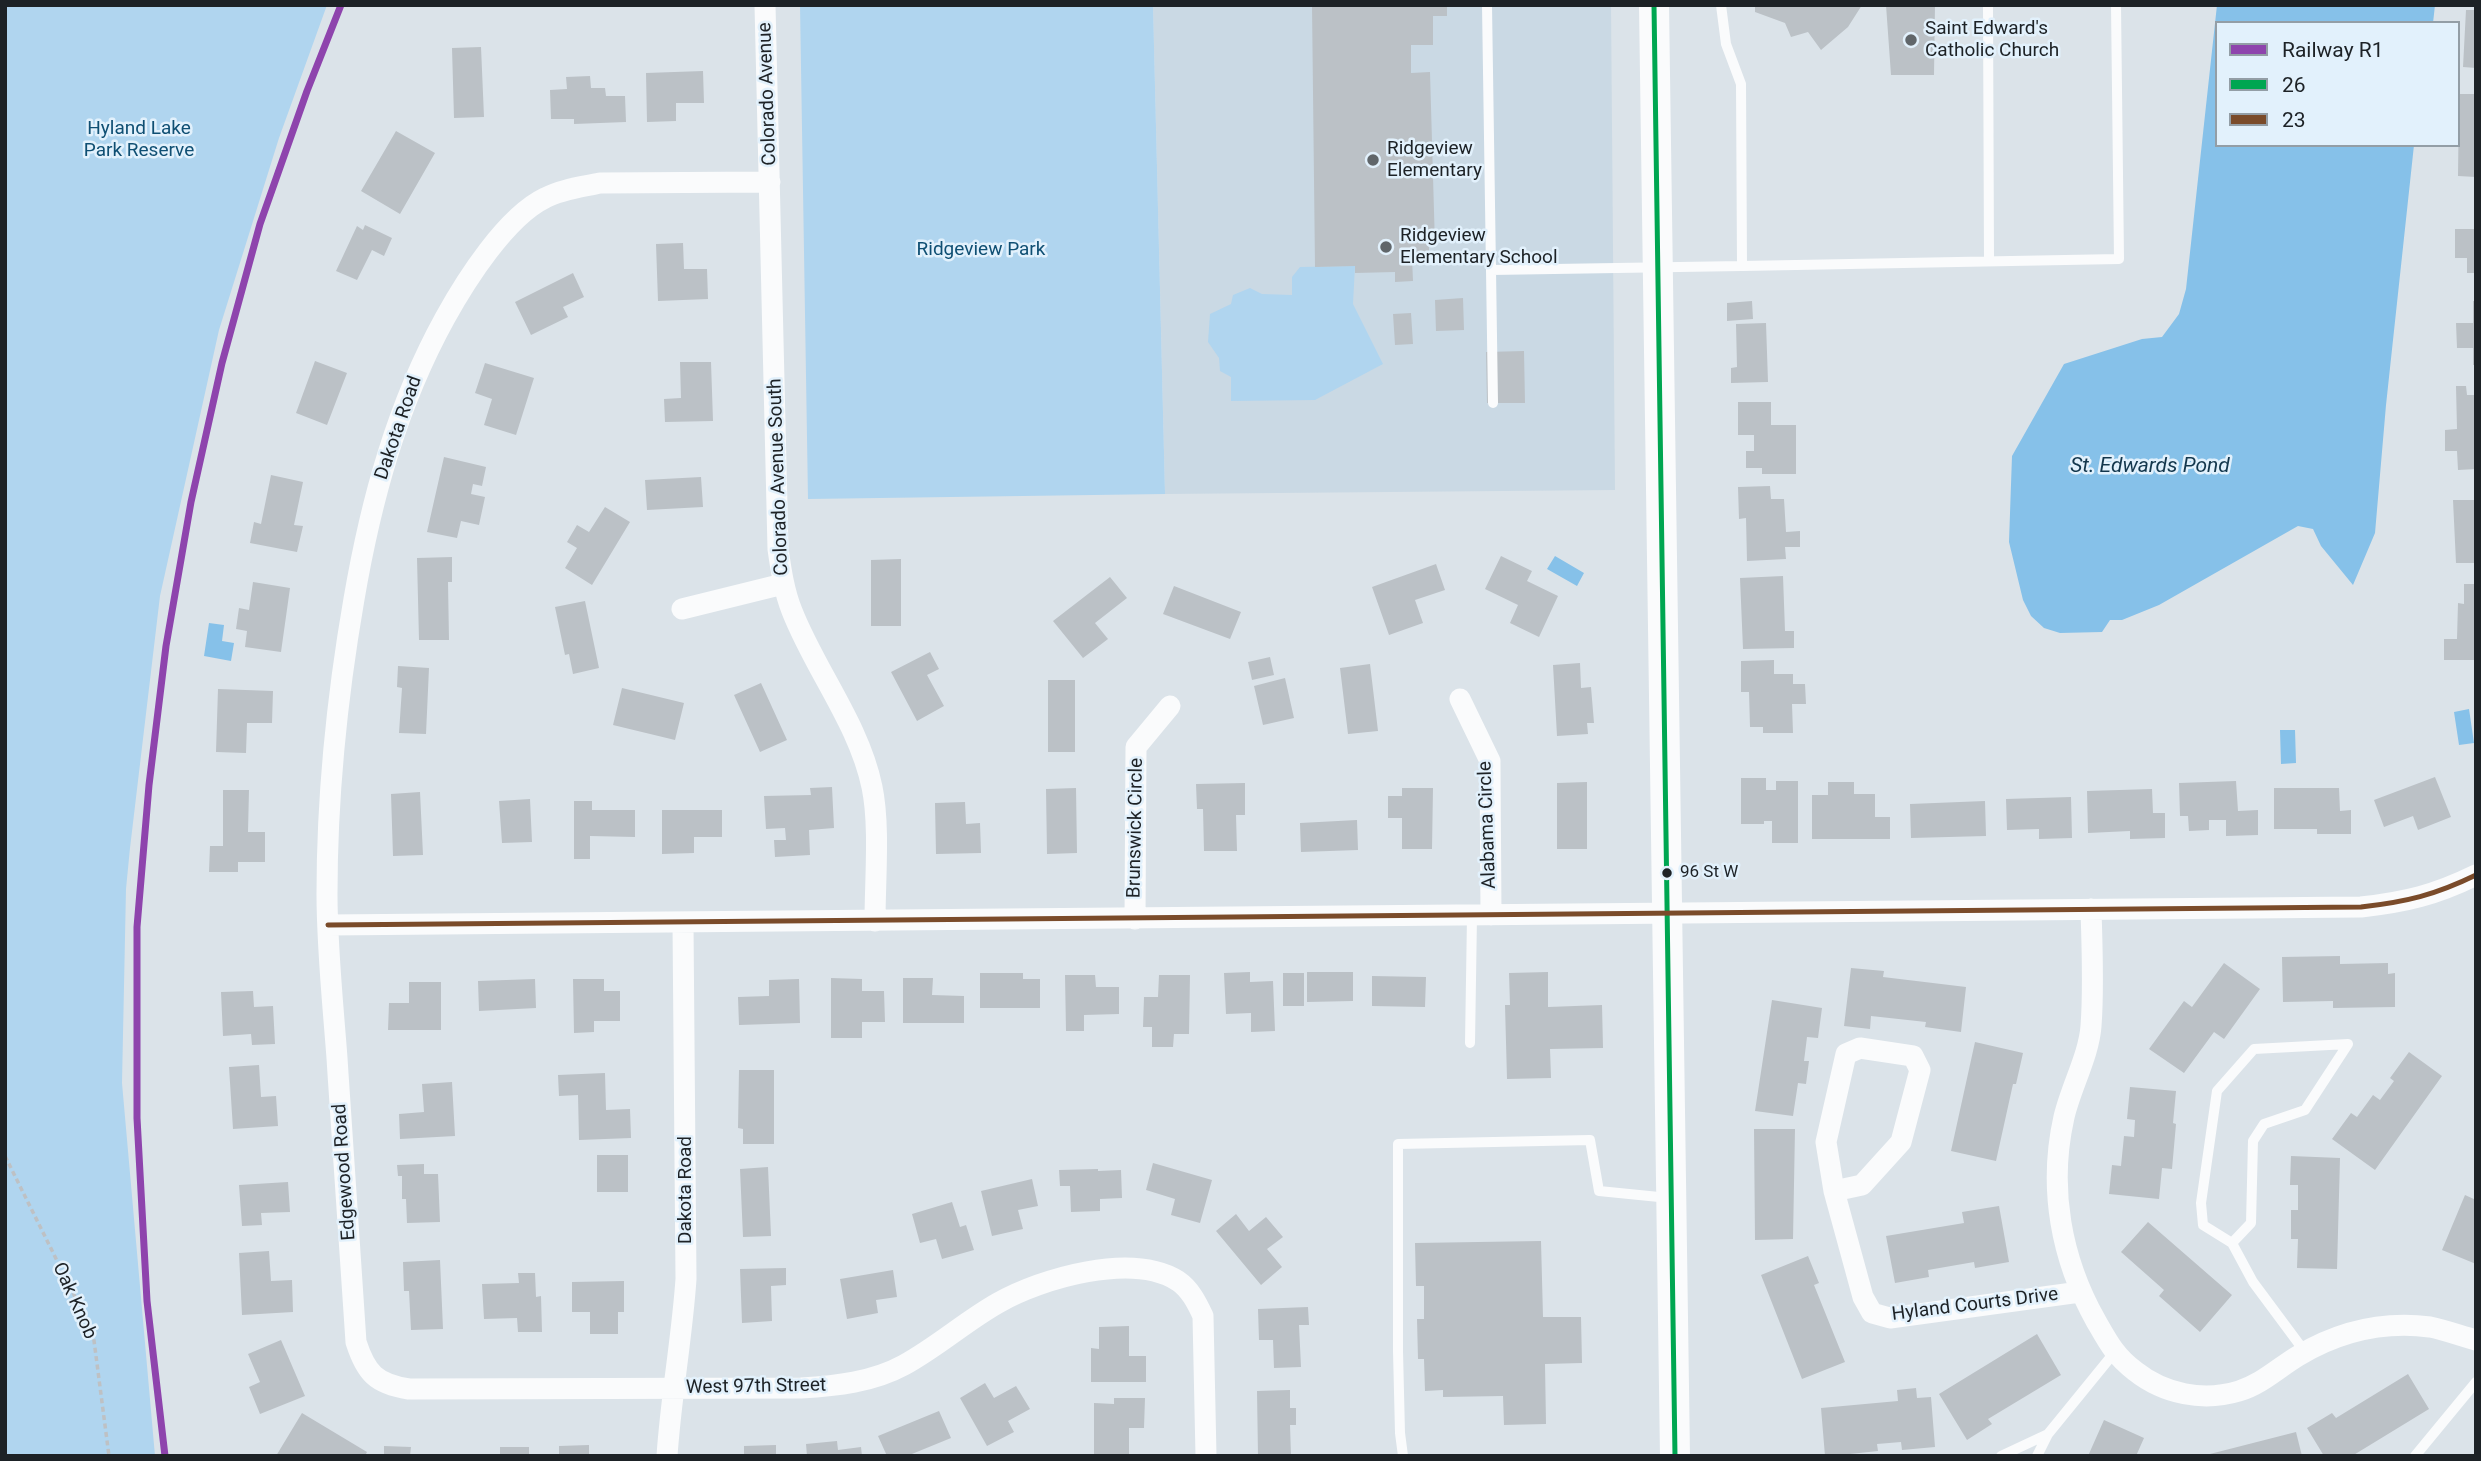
<!DOCTYPE html>
<html>
<head>
<meta charset="utf-8">
<style>
	body { margin:0 }
	#map { position:relative; width:2481px; height:1461px; overflow:hidden; background:#dbe3e9; font-family:Roboto,sans-serif }
	canvas { display:block }
	.frame { position:absolute; inset:0; border:7px solid #1d2226; pointer-events:none }
	.legend { position:absolute; left:2215px; top:21px; width:245px; height:126px; box-sizing:border-box; background:#e2f1fc; border:2px solid #939ea6; margin:0; padding:9px 12px; list-style:none; font-size:21px; color:#1d2226 }
	.legend li { display:flex; align-items:center; gap:14px; height:35px }
	.legend b { width:35px; border:2px solid #939ea6 }
</style>
</head>
<body>
<div id="map">
<canvas width="2481" height="1461"></canvas>
<div class="frame"></div>
<ul class="legend">
<li><b style="height:9px;background:#8e44ad"></b>Railway R1</li>
<li><b style="height:9px;background:#00a651"></b>26</li>
<li><b style="height:9px;background:#7a4b2a"></b>23</li>
</ul>
</div>
<script>
const ctx = document.querySelector('canvas').getContext('2d');
ctx.lineJoin = 'round';
function fill(path, color) { ctx.fillStyle = color; ctx.fill(path, 'evenodd'); }
function stroke(path, color, width, dash) { ctx.strokeStyle = color; ctx.lineWidth = width; ctx.lineCap = dash ? 'butt' : 'round'; ctx.setLineDash(dash || []); ctx.stroke(path); }
function label(font, color, halo, rows, align = 'center') {
  ctx.font = font + ' Roboto,sans-serif'; ctx.lineWidth = 5; ctx.setLineDash([]); ctx.textBaseline = 'middle'; ctx.strokeStyle = halo; ctx.fillStyle = color; for (const [text, x, y, turn = 0] of rows) {
    ctx.save(); ctx.translate(x, y); ctx.rotate((+turn || 0) * Math.PI / 180); ctx.textAlign = isNaN(turn) ? turn : align; if (halo) ctx.strokeText(text, 0, 0); ctx.fillText(text, 0, 0); ctx.restore();
  }
}
fill(new Path2D(`
	M1153,5H1611L1615,490L1165,494Z`), '#cad9e4');
fill(new Path2D(`
	M5,5H327L279,138L219,330L160,596L130,848L126,889L122,1083L155,1456H5Z
	M800,5H1153L1165,494L808,499Z
	M1355,266L1353,304L1383,364L1315,400L1231,401V377L1220,371L1219,358L1208,342L1210,314L1231,304L1233,295L1250,288L1262,294L1292,295V277L1300,267Z`), '#b0d5ef');
fill(new Path2D(`
	M2217,5H2435L2433,23H2217V145H2414L2386,405L2375,533L2353,585L2321,546L2313,529L2298,526L2159,605L2122,620H2110L2102,632L2060,633L2044,628L2031,616L2023,600L2009,542L2012,456L2064,364L2142,339L2162,337L2179,314L2186,289Z
	M1555,556L1584,573L1577,586L1547,569Z
	M209,623L224,625L222,641L234,643L231,661L204,656Z
	M2469,709L2474,743L2459,745L2454,712Z
	M2280,730H2295L2296,763L2281,764Z`), '#86c1e9');
fill(new Path2D(`
	M1312,5H1447V16H1433V45H1411V73L1430,72L1435,246H1429V259L1412,258L1413,281L1395,282V272L1355,273V266L1315,267Z
	M1755,5H1862L1848,27L1821,50L1808,32L1791,37L1785,23L1755,12Z
	M1886,5H1935L1934,75H1891Z
	M2466,10H2476V68L2463,67Z
	M481,47L484,117L454,118L452,48Z
	M703,71L704,103H676V121L647,122L646,73Z
	M590,76L591,88H605L606,96H625L626,122L574,124V119H551L550,90L567,89L566,77Z
	M2459,94H2476V177L2458,176Z
	M396,131L435,153L400,214L361,191Z
	M365,225L392,238L384,256L372,250L357,280L336,271L357,226L363,230Z
	M2455,229H2476V273H2467V258H2455Z
	M683,243L684,269H707L708,299L658,301L656,244Z
	M573,273L584,297L563,307L568,317L531,335L515,302Z
	M1463,298L1464,330L1436,331L1435,300Z
	M1752,301L1753,319L1727,321V303Z
	M2473,301H2476V365H2473V348H2457L2456,323H2473Z
	M1411,313L1413,344L1395,345L1393,314Z
	M1766,323L1768,382L1731,383V368L1737,367L1736,324Z
	M1524,351L1525,403H1487L1486,352Z
	M315,361L347,373L327,425L296,413Z
	M680,362H711L713,421L665,422L664,399L681,398Z
	M485,363L534,378L516,435L484,425L492,399L475,393Z
	M2456,386H2466L2467,395H2476V469L2458,470L2457,451H2445V430L2457,429Z
	M1738,402H1771V425H1796V474H1762V468H1746V451H1754V435H1738Z
	M444,457L486,467L482,486L473,484L471,494L485,497L479,525L461,521L457,538L427,532Z
	M271,475L303,482L294,525L303,526L297,552L250,543L254,522L261,524Z
	M701,477L703,507L647,510L645,480Z
	M1770,486L1771,499H1784L1786,532L1800,531V547H1785L1786,559L1747,561L1746,518L1739,519L1738,487Z
	M2453,500H2476V563H2456Z
	M605,507L630,522L592,585L565,568L577,548L567,542L577,525L589,532Z
	M1501,556L1532,571L1527,581L1558,596L1539,637L1510,623L1518,605L1485,589Z
	M452,557V582H448L449,640H419L417,558Z
	M901,559V626H871V560Z
	M1436,564L1445,590L1415,600L1423,623L1389,635L1372,587Z
	M1783,576L1785,631H1794V648L1743,649L1740,578Z
	M1110,577L1127,598L1095,623L1108,639L1083,658L1053,621Z
	M253,582L290,588L281,652L245,647L247,631L236,629L239,608L249,610Z
	M2464,584H2476V660H2444V639H2457L2458,603L2464,604Z
	M1174,586L1241,612L1230,639L1163,614Z
	M585,601L599,668L573,674L569,654L565,655L555,607Z
	M930,652L939,669L927,675L944,706L917,721L891,672Z
	M1270,657L1274,675L1252,680L1248,662Z
	M1774,660V674H1793V684H1805L1806,704H1792L1793,733H1763V727H1750L1749,692H1741V661Z
	M1580,663L1581,688L1591,687L1594,723H1587L1588,734L1557,736L1553,665Z
	M1370,664L1378,731L1348,734L1340,668Z
	M398,666L429,668L426,734L399,733L402,688L397,687Z
	M1285,678L1294,718L1263,725L1254,686Z
	M1048,680H1075V752H1048Z
	M761,683L787,740L760,752L734,695Z
	M622,688L684,703L675,740L613,725Z
	M218,689L273,691L272,723H247L246,753L216,752Z
	M2435,777L2451,817L2418,830L2413,816L2384,827L2374,800Z
	M1741,778H1766V790H1776V781H1798V843H1772V821H1764V824H1741Z
	M2236,781L2238,811L2258,810V835L2226,836V820H2209V830L2189,831L2188,816H2180L2179,783Z
	M1587,782V849H1557V783Z
	M1828,782H1854V794H1875V817H1890V839H1812V795H1828Z
	M1245,783V815H1236L1237,851H1204L1203,809H1197L1196,784Z
	M832,787L834,828L809,830L810,855L775,857L774,840H786L785,828L766,829L764,796L811,795L810,788Z
	M1076,788L1077,853L1047,854L1046,789Z
	M1402,788H1433L1432,849H1402V818H1388V796H1402Z
	M2274,788H2339L2340,811L2351,810V834H2317V829H2274Z
	M2152,789L2153,813H2165V838L2130,839V831L2088,833L2087,791Z
	M223,790H249L248,832H265V862H238V872H209L210,846H223Z
	M420,792L423,855L393,856L391,794Z
	M2071,797L2072,838L2039,839V829L2007,830L2006,799Z
	M530,799L532,842L502,843L499,801Z
	M574,801H592V810H635V837L590,836V859H574Z
	M1985,801L1986,836L1911,838L1910,804Z
	M965,802L966,824L980,823L981,853L936,854L935,803Z
	M662,810H722V837H694V853L662,854Z
	M1357,820L1358,850L1301,852L1300,823Z
	M2340,956V964L2388,963V974L2395,973V1007L2333,1008V1001L2283,1002L2282,957Z
	M2224,963L2260,989L2224,1039L2214,1032L2184,1073L2149,1049L2184,1001L2192,1007Z
	M1851,968L1884,971L1883,977L1966,987L1961,1032L1925,1027L1926,1022L1871,1016L1870,1029L1844,1026Z
	M1250,972V982L1273,981L1275,1031L1251,1032V1013L1226,1014L1224,973Z
	M1307,972H1353V1001L1307,1002Z
	M1548,972V1007L1602,1005L1603,1048L1550,1049L1551,1078L1507,1079L1505,1005H1510L1509,973Z
	M980,973H1023V979H1040V1008H980Z
	M1283,973H1304V1006H1283Z
	M1065,975H1095L1096,987H1119V1014L1084,1015V1031H1066Z
	M1159,975H1190L1189,1034H1174L1173,1047H1152V1027H1143L1144,997H1158Z
	M1372,976L1426,977L1425,1007L1372,1006Z
	M831,978L862,979V991H884L885,1022H862V1038H831Z
	M903,978H933L932,995L964,996V1023H903Z
	M535,979L536,1008L479,1011L478,981Z
	M573,979H604V991H620V1021H594V1032L574,1033Z
	M799,979L800,1023L739,1025L738,997L769,996V980Z
	M409,982H441V1030H388L389,1003H409Z
	M253,991L254,1007L273,1006L275,1044L252,1045L251,1034L223,1036L221,992Z
	M1772,1000L1822,1008L1818,1038L1807,1037L1804,1061H1809L1806,1084L1798,1083L1793,1116L1755,1111Z
	M1975,1042L2023,1053L2016,1084H2013L1996,1161L1951,1151Z
	M2409,1052L2442,1076L2375,1170L2332,1139L2351,1113L2357,1117L2373,1095L2380,1100L2394,1081L2390,1078Z
	M259,1065L261,1097L276,1096L278,1126L233,1129L229,1067Z
	M739,1070H774V1144H743V1129L738,1128Z
	M605,1073L606,1110L630,1109L631,1138L579,1140L578,1095L559,1096L558,1075Z
	M452,1082L455,1136L400,1139L399,1114L424,1112L422,1084Z
	M2130,1087L2176,1091L2173,1123L2176,1124L2172,1169L2162,1168L2159,1199L2109,1194L2112,1165L2121,1166L2124,1136L2134,1137L2135,1120L2127,1119Z
	M1754,1129H1795L1793,1239L1755,1240Z
	M597,1155H628V1192H597Z
	M2291,1156L2340,1158L2337,1269L2297,1268L2298,1239H2291V1210H2298V1185H2290Z
	M1153,1163L1212,1180L1200,1223L1171,1215L1175,1199L1146,1190Z
	M424,1164V1174H438L440,1222L407,1223L406,1199H402V1176H398L397,1165Z
	M768,1167L771,1236L743,1237L740,1169Z
	M1098,1169V1171L1121,1170L1122,1198L1100,1199V1211L1071,1212L1070,1186H1060L1059,1170Z
	M1032,1179L1038,1206L1018,1210L1023,1229L992,1236L981,1191Z
	M288,1182L290,1212L261,1213L262,1225L242,1226L239,1185Z
	M2465,1195L2476,1200V1264L2442,1250Z
	M952,1202L960,1227L966,1225L974,1250L942,1259L936,1239L920,1243L912,1214Z
	M1999,1206L2009,1262L1975,1268L1974,1262L1928,1270L1929,1277L1895,1283L1886,1236L1964,1223L1962,1212Z
	M1236,1214L1249,1231L1266,1217L1283,1237L1267,1249L1282,1267L1261,1285L1216,1231Z
	M2148,1222L2232,1295L2200,1332L2159,1296L2164,1290L2121,1252Z
	M1541,1241L1543,1317H1581L1582,1363L1545,1364L1546,1424L1504,1425L1503,1396L1443,1397V1390L1425,1391L1424,1359H1418L1417,1319H1424V1286H1416L1415,1243Z
	M269,1251L271,1281L292,1280L293,1312L242,1315L239,1253Z
	M1808,1256L1819,1283L1814,1285L1845,1362L1802,1379L1761,1275Z
	M440,1260L443,1329L411,1330L409,1291H404L403,1262Z
	M786,1268V1285L771,1286L772,1321L742,1323L740,1269Z
	M893,1270L897,1297L876,1300L878,1313L847,1319L840,1279Z
	M518,1273H535L536,1297L541,1296L542,1332H518L517,1318L484,1319L482,1284L519,1283Z
	M624,1281V1312H618V1334H590V1312H572V1282Z
	M1308,1307L1309,1325H1299L1301,1367L1274,1368L1273,1340H1259L1258,1309Z
	M1129,1326V1356H1146V1382H1091V1348L1099,1349V1327Z
	M2037,1334L2061,1375L1988,1419L1992,1424L1967,1440L1939,1394Z
	M281,1340L305,1396L260,1414L249,1387L260,1382L248,1354Z
	M2408,1374L2429,1409L2352,1456H2324L2307,1428L2332,1413L2336,1418Z
	M985,1383L994,1398L1016,1386L1030,1409L1008,1421L1014,1432L987,1446L960,1398Z
	M1916,1388L1917,1398L1931,1397L1935,1447L1902,1450L1901,1442L1877,1444L1878,1451L1850,1454V1456H1825L1821,1408L1898,1401L1897,1390Z
	M1290,1390V1408H1296V1425H1290L1291,1456H1258L1257,1391Z
	M1114,1398H1145L1144,1428H1129V1456H1094V1403L1114,1404Z
	M939,1411L951,1438L907,1456H887L878,1436Z
	M302,1413L367,1452L365,1456H276Z
	M2104,1420L2144,1438L2136,1456H2088Z
	M2296,1432L2302,1456H2207L2206,1455Z
	M837,1441L838,1450L861,1447L862,1456H807L806,1444Z
	M589,1445V1456H559V1446Z
	M776,1445V1456H744V1446Z
	M384,1446L411,1447L410,1456H384Z
	M500,1447H529V1456H500Z`), '#bbc1c6');
stroke(new Path2D(`
	M5,1156L93,1333L109,1456`), '#bec1c4', 3.5, [5, 3.5]);
stroke(new Path2D(`
	M1487,5L1491,270L1742,266L1741,84L1726,44L1721,5
	M1988,5L1989,261
	M1742,266L2119,259L2116,5
	M1491,270L1493,403
	M1470,1043L1472,916
	M2232,1243L2251,1223L2253,1141L2264,1124L2305,1110L2348,1044L2254,1049L2217,1091L2201,1203L2203,1225L2232,1243L2253,1282L2305,1352
	M1403,1456L1400,1433L1398,1351V1144L1590,1140L1599,1191L1669,1198
	M2001,1456L2048,1434
	M2037,1456L2048,1434L2114,1353
	M2415,1456L2476,1382`), '#fafbfc', 10);
stroke(new Path2D(`
	M765,5L778,549C781,570 784,591 792,611C815,670 859,724 872,787C880,825 875,880 875,921
	M770,182L600,183C582,187 562,189 545,198C506,217 466,280 445,318C397,405 371,500 354,599C337,697 327,795 327,894C327,949 333,1004 337,1058C343,1153 350,1248 356,1342C366,1373 376,1384 409,1389L801,1388C836,1386 873,1382 904,1365C937,1347 966,1321 998,1303C1042,1278 1132,1252 1178,1281C1190,1289 1197,1303 1203,1316L1206,1456
	M682,609L783,584
	M1460,699L1490,761L1491,915
	M2091,909C2092,947 2094,987 2091,1026C2089,1055 2071,1087 2064,1117C2048,1188 2061,1259 2096,1321C2108,1342 2115,1356 2135,1371C2164,1394 2203,1402 2239,1391C2262,1384 2278,1368 2298,1356C2338,1332 2383,1321 2430,1327C2445,1330 2461,1336 2476,1340
	M1135,919L1136,747L1170,706
	M328,925L2361,907C2406,902 2435,895 2476,875
	M1834,1191L1862,1185L1901,1142L1920,1070L1913,1056L1860,1048L1846,1054L1826,1142L1834,1191L1863,1297L1872,1313L1890,1318L2080,1292
	M667,1456C671,1396 682,1338 686,1279L683,923`), '#fafbfc', 21);
stroke(new Path2D(`
	M1654,5L1675,1456`), '#fafbfc', 30);
stroke(new Path2D(`
	M1654,5L1675,1456`), '#00a651', 5);
stroke(new Path2D(`
	M328,925L2361,907C2406,902 2435,895 2476,875`), '#7a4b2a', 5);
stroke(new Path2D(`
	M165,1456L147,1301L137,1118V927L149,785L166,646L191,502L222,363L260,224L307,91L341,5`), '#8e44ad', 7);
for (const [x, y, r, color] of [
	[1911,40,7,"#60666a"],
	[1373,160,7,"#60666a"],
	[1386,247,7,"#60666a"],
	[1667,873,6,"#1d2226"]
]) { const dot = new Path2D(); dot.arc(x, y, r, 0, 2 * Math.PI); ctx.fillStyle = color; ctx.fill(dot); stroke(dot, '#e2f1fc', 2.5); }
label('17px', '#1d2226', '#e2f1fc', [
	["96 St W",1680,873]
], 'left');
label('19px', '#1d2226', '#e2f1fc', [
	["Saint Edward's",1925,29],
	["Catholic Church",1925,51],
	["Ridgeview",1387,149],
	["Elementary",1387,171],
	["Ridgeview",1400,236],
	["Elementary School",1400,258]
], 'left');
label('19px', '#1d2226', '#e2f1fc', [
	["Colorado Avenue",768,94,-92],
	["Dakota Road",399,428,-71],
	["Colorado Avenue South",779,477,-92],
	["Alabama Circle",1488,825,-92],
	["Brunswick Circle",1136,828,-89],
	["Edgewood Road",345,1172,-94],
	["Dakota Road",686,1190,-90],
	["Oak Knob",74,1301,66],
	["Hyland Courts Drive",1975,1305,-7],
	["West 97th Street",756,1387,-1]
]);
label('19px', '#0f4f73', '#e2f1fc', [
	["Hyland Lake",139,129],
	["Park Reserve",139,151],
	["Ridgeview Park",981,250]
]);
label('italic 21px', '#13374d', '#e2f1fc', [
	["St. Edwards Pond",2150,467]
]);
</script>
</body>
</html>
